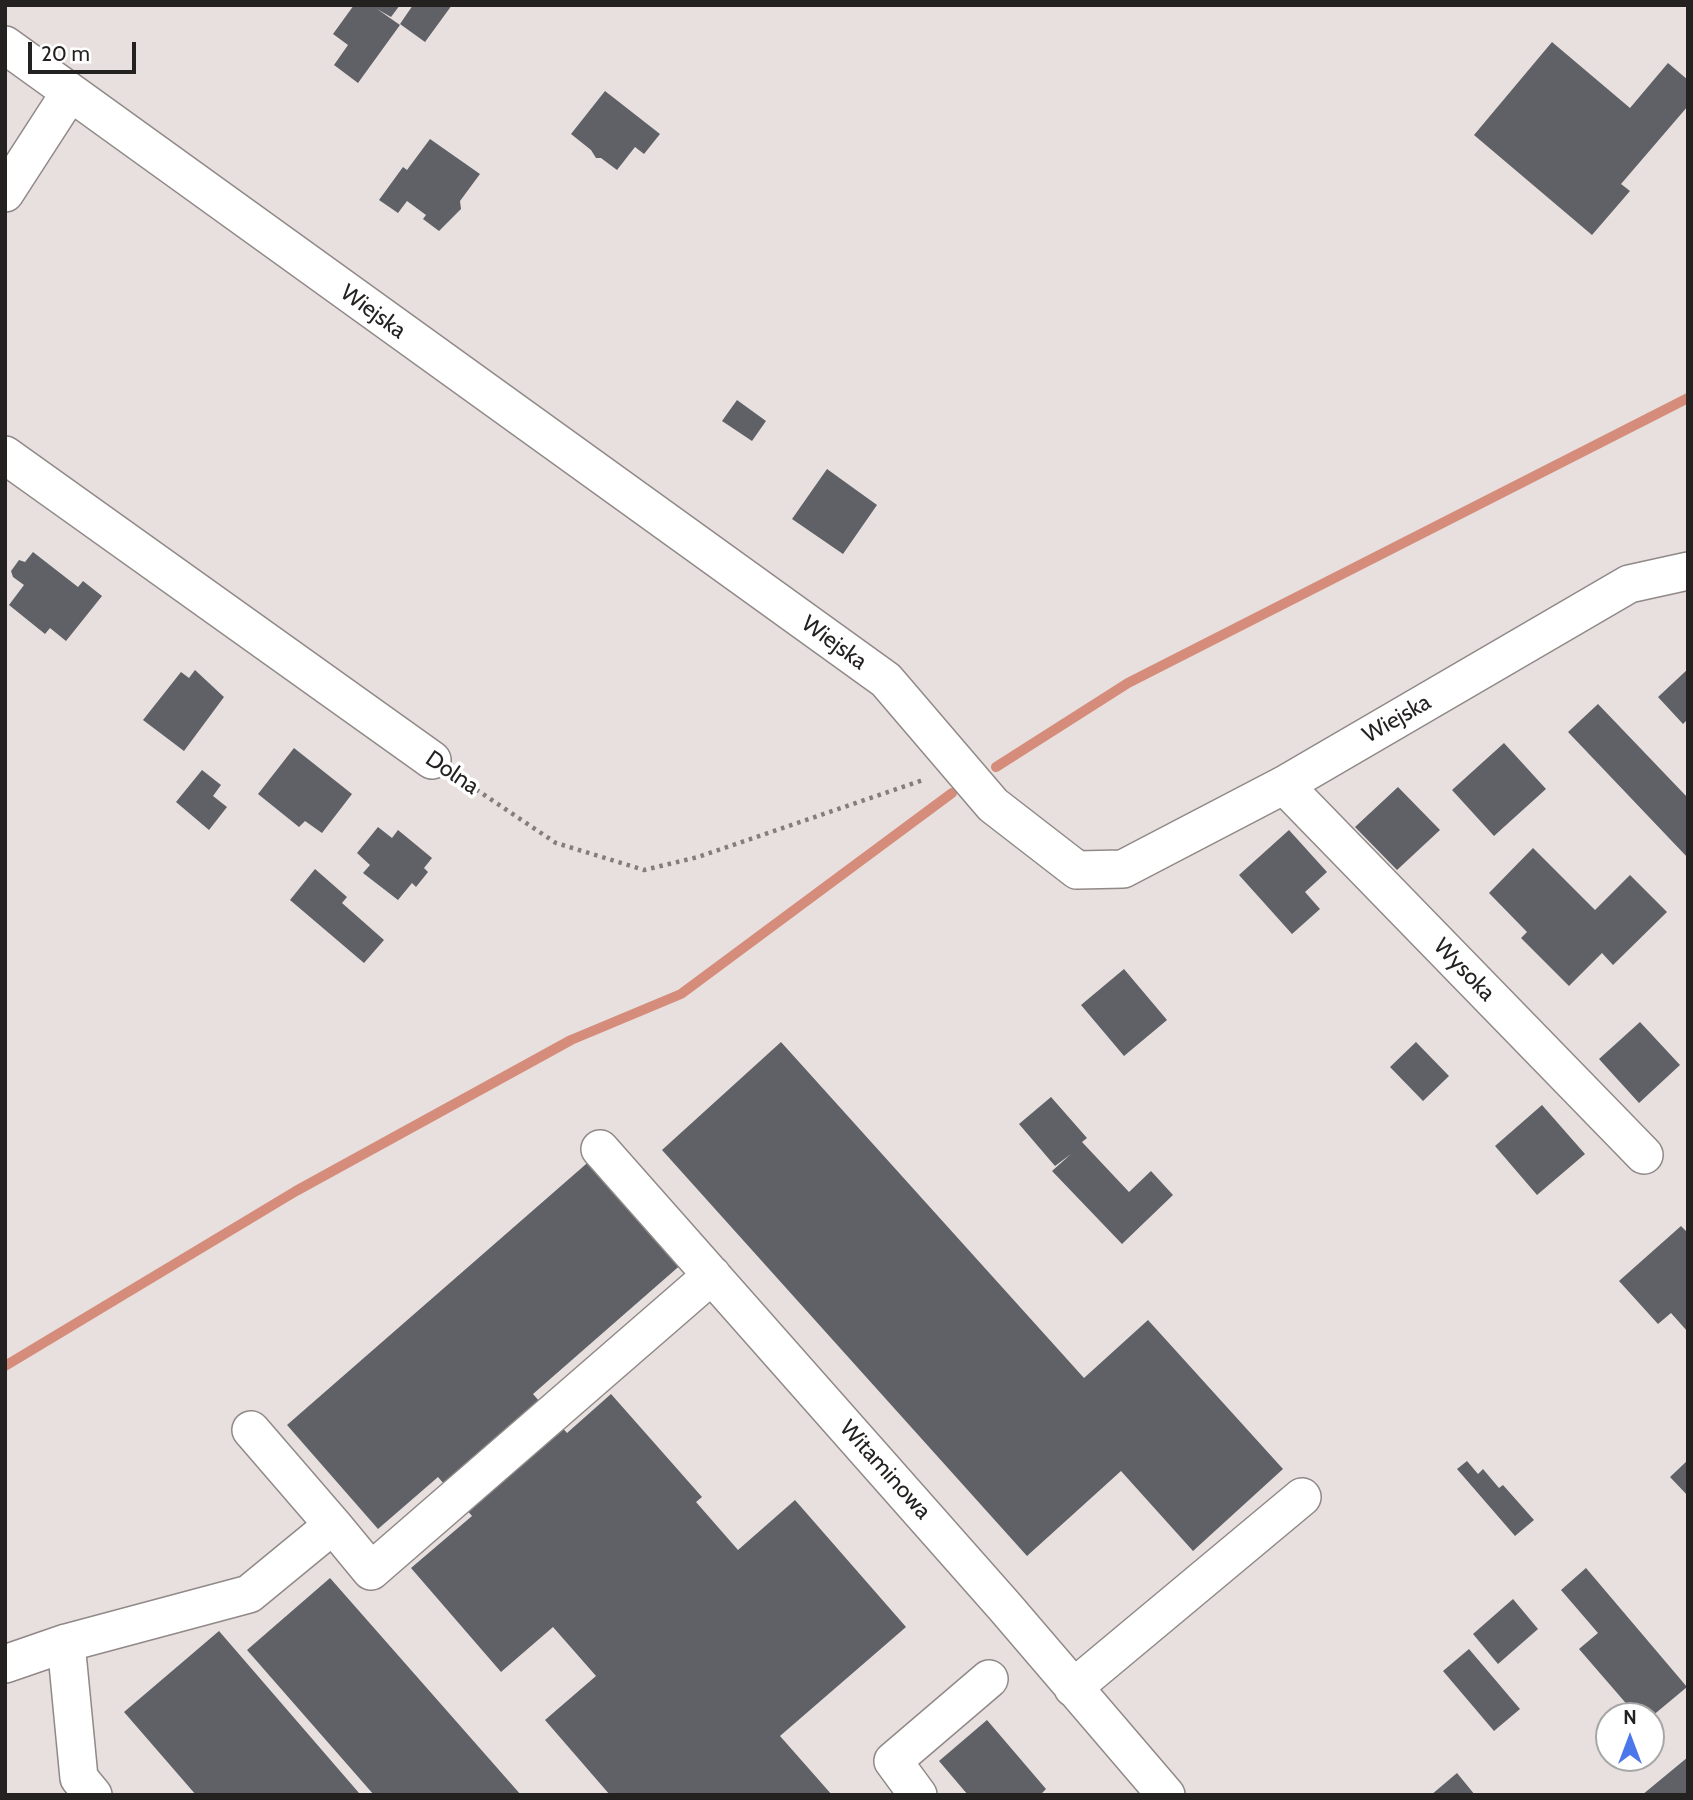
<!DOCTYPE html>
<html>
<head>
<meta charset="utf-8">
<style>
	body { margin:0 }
	#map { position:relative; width:1693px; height:1800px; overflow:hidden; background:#e7e0de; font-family:Cabin,sans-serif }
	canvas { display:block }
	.frame { position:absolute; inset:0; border:7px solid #242221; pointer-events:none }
	.north { position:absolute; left:1595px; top:1702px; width:70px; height:70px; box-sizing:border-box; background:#fff; border:2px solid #a7a7a6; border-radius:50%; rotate:0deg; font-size:19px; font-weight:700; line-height:28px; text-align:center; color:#242221 }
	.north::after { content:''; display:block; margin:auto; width:24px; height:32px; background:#4c77ea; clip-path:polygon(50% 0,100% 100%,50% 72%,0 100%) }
	.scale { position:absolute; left:28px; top:42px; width:108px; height:32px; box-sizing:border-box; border:4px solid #242221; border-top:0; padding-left:9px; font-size:21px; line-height:24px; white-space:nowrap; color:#242221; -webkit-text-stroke:5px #fff; paint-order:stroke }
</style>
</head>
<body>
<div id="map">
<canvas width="1693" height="1800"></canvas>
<div class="frame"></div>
<div class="north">N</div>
<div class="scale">20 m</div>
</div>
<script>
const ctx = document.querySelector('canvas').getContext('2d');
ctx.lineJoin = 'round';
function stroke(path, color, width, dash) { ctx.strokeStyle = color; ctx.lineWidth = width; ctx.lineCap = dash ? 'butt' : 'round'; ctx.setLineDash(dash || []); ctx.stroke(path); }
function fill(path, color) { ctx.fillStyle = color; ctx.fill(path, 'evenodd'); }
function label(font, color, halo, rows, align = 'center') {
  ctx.font = font + ' Cabin,sans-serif'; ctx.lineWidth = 7; ctx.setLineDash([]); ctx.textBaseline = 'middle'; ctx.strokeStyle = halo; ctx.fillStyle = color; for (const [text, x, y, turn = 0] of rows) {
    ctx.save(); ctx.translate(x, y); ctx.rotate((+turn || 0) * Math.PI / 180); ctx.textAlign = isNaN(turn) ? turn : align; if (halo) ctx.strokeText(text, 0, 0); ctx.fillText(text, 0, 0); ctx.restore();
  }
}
stroke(new Path2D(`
	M996,767L1128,683L1688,398
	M5,1366L296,1191L571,1040L681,994L952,793`), '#d68c7b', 10);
fill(new Path2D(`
	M354,5H400L391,17L377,9L400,25L358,83L334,65L348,45L333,34Z
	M413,5H452L425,42L400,24Z
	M1552,42L1630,108L1668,63L1688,80V106L1621,184L1630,191L1592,235L1474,135Z
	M605,91L660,134L644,154L635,147L617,170L601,158H596L591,150L571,134Z
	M430,139L480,174L460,201L461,209L439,231L423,219L426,215L407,201L398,213L379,200L403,167L407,170Z
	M737,400L766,421L752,441L722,421Z
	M827,469L877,505L843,554L792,519Z
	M33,552L78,587L83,581L102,596L66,641L50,628L45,634L9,605L24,585L13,577L11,571L19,560L25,562Z
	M1688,669V719L1683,724L1658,697Z
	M195,670L224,697L184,751L143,720L181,672L189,678Z
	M1598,704L1688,798V858L1568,732Z
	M1504,743L1546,789L1494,836L1452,790Z
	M294,748L352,794L322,833L305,821L299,827L258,794Z
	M202,770L221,785L213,796L227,807L209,830L176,802Z
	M1398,787L1440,830L1397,870L1355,827Z
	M378,827L392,838L398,830L432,858L424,868L428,872L416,887L412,883L398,900L363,873L370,865L357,853Z
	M1289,830L1327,872L1305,892L1320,909L1292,934L1239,875Z
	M1533,848L1595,910L1630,875L1667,912L1613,965L1602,953L1569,986L1521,938L1527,932L1489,893Z
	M315,869L347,897L342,903L384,940L364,963L290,900Z
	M1124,969L1167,1020L1124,1056L1081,1005Z
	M1640,1022L1680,1065L1639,1103L1599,1059Z
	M781,1042L1084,1378L1148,1320L1283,1469L1193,1551L1121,1471L1027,1556L662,1150Z
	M1416,1042L1449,1076L1423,1101L1390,1067Z
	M1051,1097L1087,1138L1082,1142L1129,1192L1151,1171L1173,1195L1122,1244L1052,1171L1071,1154L1055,1166L1019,1124Z
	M1542,1105L1585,1154L1537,1195L1495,1146Z
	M593,1158L684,1262L533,1394L567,1433L611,1394L702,1497L696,1502L738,1550L795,1500L906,1627L780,1736L832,1795H610L545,1720L596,1676L553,1627L501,1672L411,1568L472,1516L438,1477L378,1529L287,1425Z
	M1681,1226L1688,1233V1332L1671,1313L1658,1324L1619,1281Z
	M1688,1460V1496L1670,1477Z
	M1467,1461L1478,1474L1483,1469L1499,1488L1503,1485L1534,1520L1515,1536L1457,1469Z
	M1586,1568L1687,1687L1651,1717L1637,1716L1579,1649L1598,1633L1561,1590Z
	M330,1578L521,1795H374L247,1650Z
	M1513,1599L1538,1629L1498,1664L1473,1634Z
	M219,1631L359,1793L357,1795H196L124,1712Z
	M1469,1649L1520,1709L1494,1731L1443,1671Z
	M987,1720L1046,1789L1040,1795H968L939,1761Z
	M1688,1757V1795H1642Z
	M1457,1773L1475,1795H1431Z`), '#5f6167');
const minor = new Path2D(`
	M5,45L886,680L993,805L1077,870L1123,869L1284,785L1629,584L1688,571
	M5,193L69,94
	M5,455L432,760
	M1284,785L1644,1155
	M600,1149L1005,1607L1166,1795
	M333,1525L371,1571L712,1275
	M5,1664L66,1643
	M1073,1688L1302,1497
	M93,1795L79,1778L66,1643L249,1594L333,1525L251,1430
	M918,1795L893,1761L989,1679`);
stroke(minor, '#908987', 40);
stroke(new Path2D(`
	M462,780L556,843L644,870L698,857L923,780`), '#827e7c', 4.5, [3.5, 5]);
stroke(minor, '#fff', 37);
label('23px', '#242221', '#fff', [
	["Wiejska",373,312,36],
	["Wiejska",834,643,36],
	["Wiejska",1397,719,-30],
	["Dolna",452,773,34],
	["Wysoka",1464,970,46],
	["Witaminowa",885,1470,48]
]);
</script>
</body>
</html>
